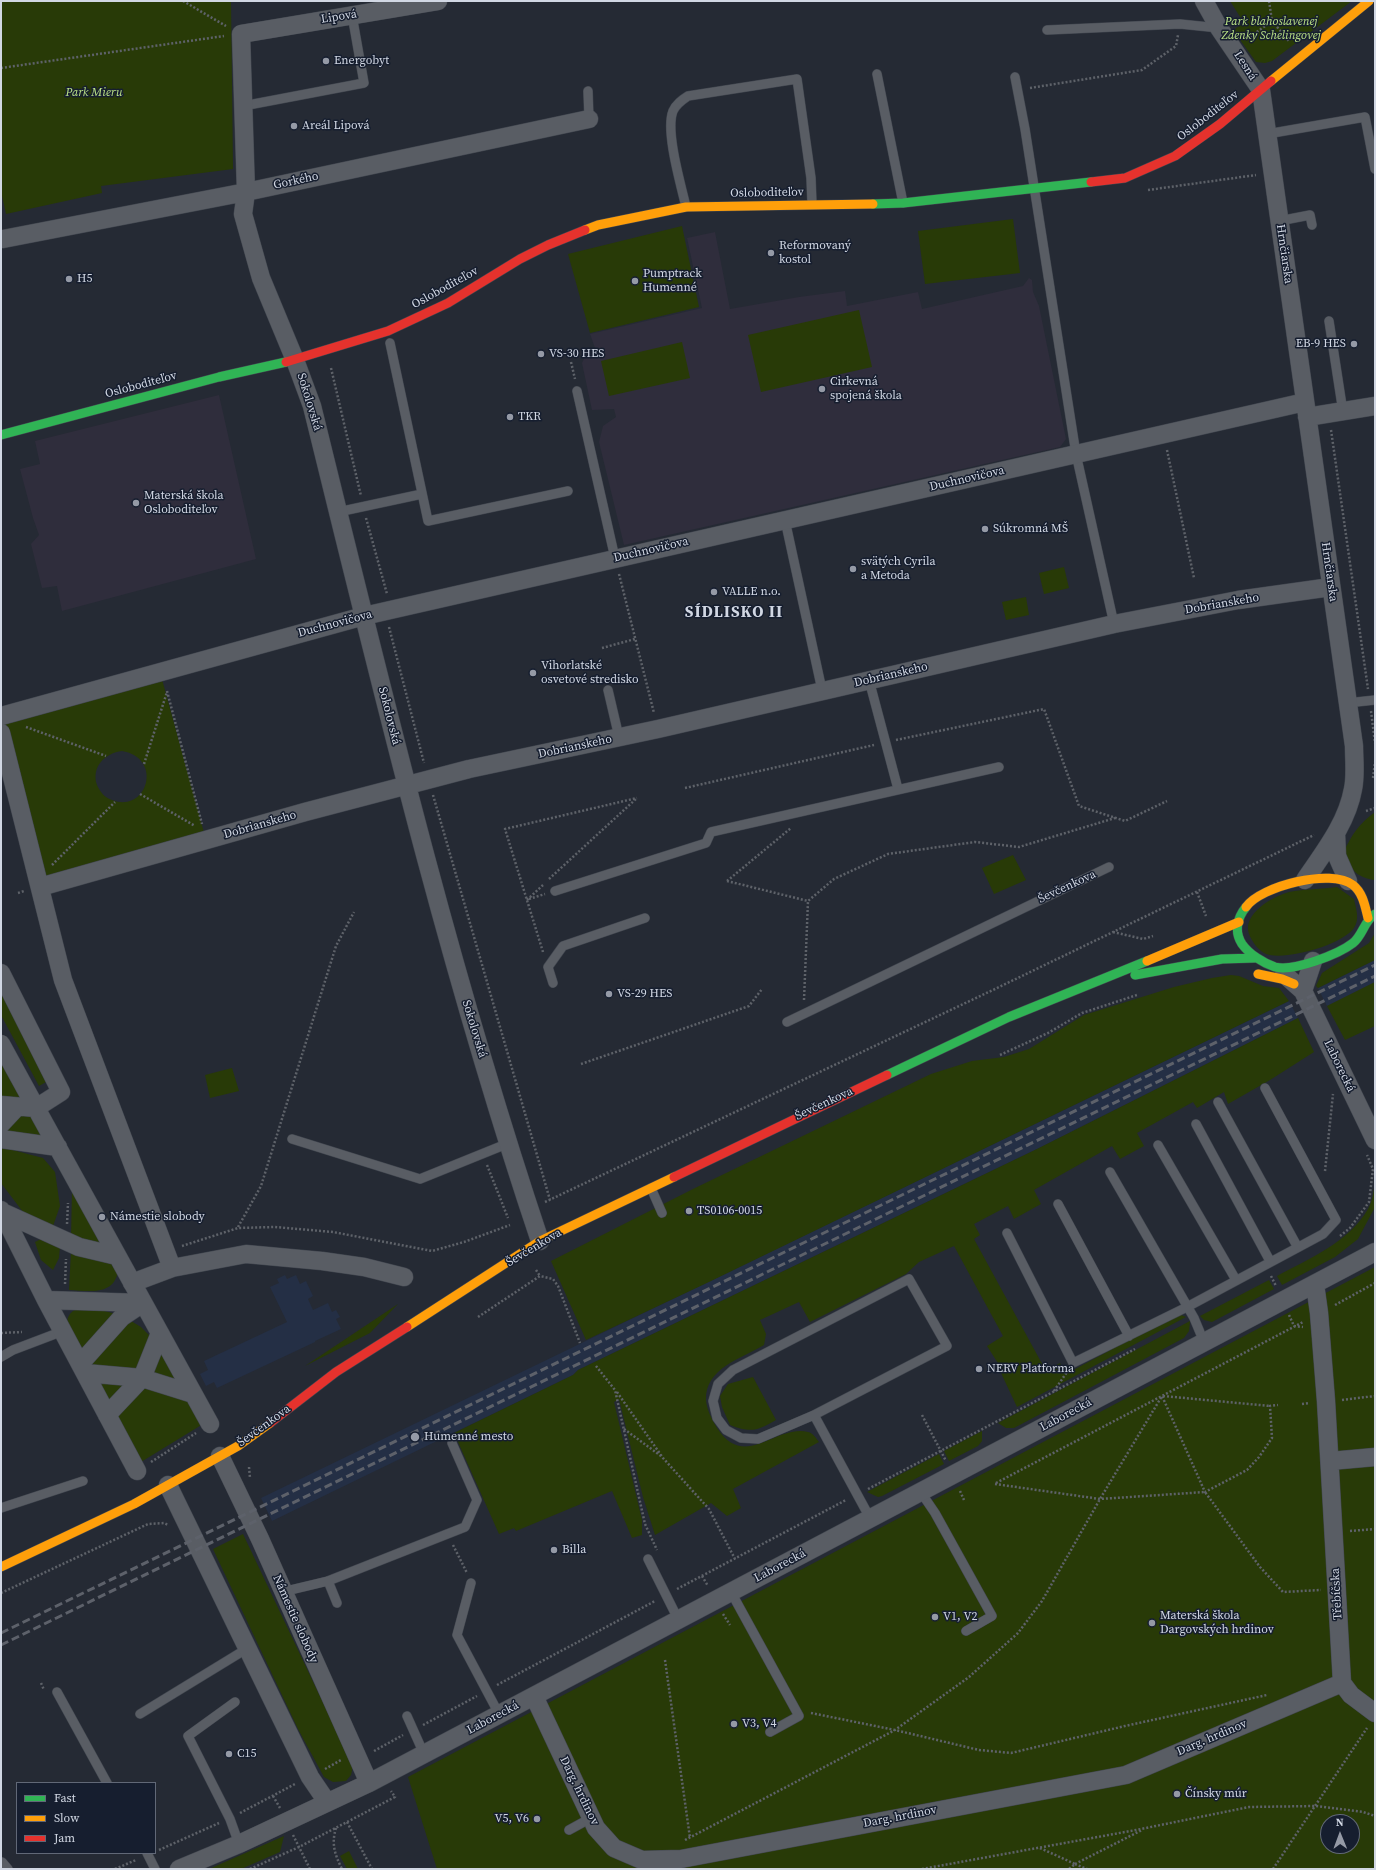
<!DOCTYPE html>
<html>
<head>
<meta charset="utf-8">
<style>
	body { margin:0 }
	#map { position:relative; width:1376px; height:1870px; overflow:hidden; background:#252a34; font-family:"Source Serif 4",serif }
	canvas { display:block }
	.frame { position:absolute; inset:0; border:2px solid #d1d7e3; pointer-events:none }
	.legend { position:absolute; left:16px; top:1782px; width:140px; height:72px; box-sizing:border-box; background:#161e2f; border:1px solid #616877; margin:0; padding:5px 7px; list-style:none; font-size:12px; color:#d1d7e3 }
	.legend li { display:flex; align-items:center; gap:8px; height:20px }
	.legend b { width:20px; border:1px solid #616877 }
	.north { position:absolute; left:1320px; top:1814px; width:40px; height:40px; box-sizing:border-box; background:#161e2f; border:1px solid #616877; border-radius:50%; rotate:359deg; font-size:11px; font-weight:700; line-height:16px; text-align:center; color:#d1d7e3 }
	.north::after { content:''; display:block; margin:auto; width:14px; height:18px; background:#959aa6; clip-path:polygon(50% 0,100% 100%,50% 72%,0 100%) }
</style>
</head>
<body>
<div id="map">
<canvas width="1376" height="1870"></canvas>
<div class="frame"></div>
<ul class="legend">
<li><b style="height:5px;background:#30b455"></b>Fast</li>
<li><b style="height:5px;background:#ff9f0a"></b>Slow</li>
<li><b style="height:5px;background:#e5322d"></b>Jam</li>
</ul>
<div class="north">N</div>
</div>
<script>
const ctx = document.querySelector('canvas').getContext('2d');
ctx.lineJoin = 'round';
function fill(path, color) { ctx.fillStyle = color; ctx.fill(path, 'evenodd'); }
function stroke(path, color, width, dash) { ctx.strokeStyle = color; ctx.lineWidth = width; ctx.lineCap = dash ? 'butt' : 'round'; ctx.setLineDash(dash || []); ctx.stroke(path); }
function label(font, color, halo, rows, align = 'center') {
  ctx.font = font + ' "Source Serif 4",serif'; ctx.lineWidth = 3; ctx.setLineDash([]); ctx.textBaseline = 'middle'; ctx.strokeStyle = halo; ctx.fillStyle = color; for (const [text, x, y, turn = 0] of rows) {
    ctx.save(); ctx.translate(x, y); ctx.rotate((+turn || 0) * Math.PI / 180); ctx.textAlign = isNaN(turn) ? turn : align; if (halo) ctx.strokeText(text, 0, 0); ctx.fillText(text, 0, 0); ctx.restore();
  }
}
fill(new Path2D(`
	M1375,960V982L1327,1006L1318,988Z
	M1289,1001L1298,1018L1037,1149L578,1370L573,1375L272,1521L261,1498Z
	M285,1275L287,1279L296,1275L300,1284L306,1281L313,1296L308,1299L313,1310L328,1303L332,1312L336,1310L340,1317L336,1319L341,1329L315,1341V1342L217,1388L214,1382L206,1386L200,1374L208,1370L204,1361L287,1322L270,1287L279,1283L277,1279Z`), '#242f45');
fill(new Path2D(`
	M715,232L730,309L799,297L845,291L847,306L918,292L922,309L1023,286L1029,278L1032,280L1033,292L1039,306L1066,439L1060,447L624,545L599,442L603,426L616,417L614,409L592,410L582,363L585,357L595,348L590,334L702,308L687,238Z
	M219,395L256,559L62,611L57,586L42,588L31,544L39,535L33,518L20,469L40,464L35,441Z`), '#2f2d3c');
fill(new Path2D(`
	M1,1H231L233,169L101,186L102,193L6,214L1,191Z
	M1230,1H1352L1272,61L1265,63L1256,62L1233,30L1244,23Z
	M1013,219L1020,273L925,284L918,231Z
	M682,226L699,307L590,333L568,254Z
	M859,310L872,367L761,392L748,335Z
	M682,342L690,378L609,396L601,361Z
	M1064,567L1069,588L1044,594L1039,573Z
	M1026,597L1029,615L1006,620L1002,602Z
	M160,672L206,840L40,887L1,716ZM122,751C164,758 147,814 112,800C105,798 100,792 97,785C91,767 105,753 122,751Z
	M1375,812V880H1374C1354,876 1352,870 1344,852C1351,835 1360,823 1375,812Z
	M1013,855L1026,880L994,894L982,868Z
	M1337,887L1354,899C1356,909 1360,919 1354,928C1342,945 1285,961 1266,954C1259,951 1252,942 1249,934C1242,914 1273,896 1289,892C1304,889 1322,889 1337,887Z
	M1375,933V960L1318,988L1316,986L1322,973L1369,943Z
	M1231,975L1239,976L1263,986L1279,988L1289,1001L711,1281L586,1340L551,1261L693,1189L931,1074L972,1061L1004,1057L1029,1049L1084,1015L1174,987L1212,978Z
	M1375,982V1026L1345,1040L1327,1006Z
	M1,992L48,1081L39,1086L1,1015Z
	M1298,1018L1314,1052L1270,1080L1228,1104L1224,1092L1197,1108L1193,1102L1137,1133L1144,1146L1120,1159L1112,1146L1034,1190L1041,1204L1014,1219L1008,1206L974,1224L980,1235L974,1239L1046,1371L1060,1363L1066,1374L1174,1316L1181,1315L1186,1317L1017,1407L1001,1373L1003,1371L987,1346L1003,1336L954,1246L919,1262L906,1274L810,1322L799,1302L760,1320L766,1334L764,1345C741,1359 705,1368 706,1400C707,1411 712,1419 717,1428C745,1471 776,1424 808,1432C813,1433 816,1438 819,1442L733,1489L741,1508L727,1516L711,1503L655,1535L643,1497L619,1399L614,1402L642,1520V1535L632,1538L612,1491L516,1531L514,1528L499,1534L454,1433L573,1375L578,1370L1037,1149Z
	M1,1059L25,1102L1,1101Z
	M232,1068L239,1091L210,1098L205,1075Z
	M30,1114L45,1139H29L6,1130L16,1115Z
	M1,1147L43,1158L55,1172L60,1206L53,1226L26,1216L1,1183Z
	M1375,1179V1207L1358,1239L1335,1257L1282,1285L1277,1276C1309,1259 1349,1242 1368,1209C1373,1200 1374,1189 1375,1179Z
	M72,1189L104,1246L71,1239Z
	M41,1239L60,1246L59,1258L53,1270L41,1260L35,1242Z
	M71,1251L112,1261L118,1271C114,1296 89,1291 69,1290Z
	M1375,1267V1869H437L408,1777ZM1328,1822H1352V1846H1328Z
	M1269,1280L1274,1289L1212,1322L1204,1320L1200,1316Z
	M398,1304L370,1333L305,1366Z
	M85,1306L120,1315L83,1356C77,1345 58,1322 73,1311C76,1309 81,1308 85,1306Z
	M126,1318L141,1327L154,1340L139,1369L91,1371L87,1362Z
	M1190,1321L1189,1331L1184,1338L1014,1428H1006L998,1423Z
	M159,1347L182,1387L152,1374Z
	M753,1377L776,1420C757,1431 751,1433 730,1425L722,1407L720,1396L728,1384Z
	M95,1378L133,1380L110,1407Z
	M143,1388L186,1395L203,1424L141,1462L114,1413Z
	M982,1431V1441L978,1446L949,1461L944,1451Z
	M939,1454L944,1464L882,1496L878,1497L867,1492Z
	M243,1534L353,1766L351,1775L346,1781L333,1782L324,1777L298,1729L213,1549Z
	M284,1836L280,1852L241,1869H209Z
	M349,1851L358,1869H347L340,1856Z`), '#283a07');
const lane = new Path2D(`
	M1047,30L1180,24L1219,28
	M877,74L903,203
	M1015,77L1025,129L1076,454L1114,624
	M588,91L589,119
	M243,106L364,83L352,15
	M1267,134L1365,117L1375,169
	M686,207C681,185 665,131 673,111C676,104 682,100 688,96L797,79L811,178L812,204
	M1279,221L1310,215L1312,225
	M1329,321L1343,412
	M390,343L428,521L568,491
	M577,391L615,558
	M338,512L422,494
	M785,520L822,690
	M869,680L898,789
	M608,690L619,737
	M1347,703L1375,700
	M555,891L706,843L711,832L999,767
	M553,983L548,967L563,946L645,918
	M787,1022L1109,867
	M1218,1102L1297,1246
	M1196,1124L1270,1261
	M292,1139L420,1179L509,1143
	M1158,1145L1236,1280
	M1110,1172L1194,1318L1204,1342
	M651,1188L662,1213
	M1058,1204L1129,1336
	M1007,1233L1073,1363L1187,1307L1323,1234L1336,1220L1265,1088
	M909,1279L947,1346L814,1415L758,1439L741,1438L726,1430L717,1418L713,1401L718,1384L733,1370Z
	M1,1357L13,1350L63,1331
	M814,1415L870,1518
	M920,1491L935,1513L992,1616L966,1631
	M1,1508L83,1481
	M648,1559L678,1619
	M328,1581L337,1603
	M471,1583L457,1635L499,1714
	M282,1592L328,1581L465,1527L477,1500L452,1443
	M731,1592L799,1716L770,1732
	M57,1692L107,1783
	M235,1702L188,1736L230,1819L239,1844
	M140,1714L248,1648
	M407,1716L424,1754
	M569,1830L591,1818
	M147,1853L155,1869
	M1,1862H2L8,1869`);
const street = new Path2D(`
	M438,1L241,34L246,192L243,214L261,278L295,360L312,406C381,686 448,967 540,1241
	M1204,1L1219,28L1261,90L1354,746C1354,760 1356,775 1353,789C1347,823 1324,852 1305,880
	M3,239L246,192L589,119
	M1307,417L1375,406
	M1,716L364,616L1305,402
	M1,733L63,980L172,1268
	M1336,833L1337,856L1348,881
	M40,887L305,812L469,769L658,729L1114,624L1238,600L1331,587
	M1,973L61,1092L36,1108L210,1424
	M1284,974L1303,991L1375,1140
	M1303,991L1313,961
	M1,1044L36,1108
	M1,1105L36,1108
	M1,1124L17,1107
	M1,1139L58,1147
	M1,1210L46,1300L137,1471
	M2,1212L79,1247L117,1256
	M132,1283L172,1268L246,1254L322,1261L364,1267L404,1277
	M1315,1284L1319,1313L1326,1401L1342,1683L1351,1695L1375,1713
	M46,1300L143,1303
	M80,1364L122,1317L143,1303
	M85,1373L142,1378L193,1394
	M107,1415L142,1378L160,1333
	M220,1456L260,1539L369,1783
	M1330,1461L1375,1457
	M168,1485L310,1777L327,1802
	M534,1696L596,1828L614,1848L642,1860L681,1859L1126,1775L1342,1683
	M179,1869L239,1844L369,1783L1375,1252`);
const fast = new Path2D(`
	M873,204L903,203L1091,182
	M1,435L219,377L286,362
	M1246,907C1237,918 1234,932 1242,944C1249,954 1263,963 1275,967C1293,972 1339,954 1353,943C1363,935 1364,921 1375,914
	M1135,975L1222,959L1255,958
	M887,1075L1009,1017L1147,961`);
const slow = new Path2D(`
	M1271,81L1369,1
	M585,230L598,225L686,207L873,204
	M1246,907C1261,886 1331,868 1353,885C1363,893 1365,906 1368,918
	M1147,961L1239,922
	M1258,974L1282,979L1294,984
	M407,1327L540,1241L674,1177
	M1,1567L134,1504L238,1446L270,1423`);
const jam = new Path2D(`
	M1091,182L1125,178L1175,156L1220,124L1271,81
	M286,362L388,331L448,303L520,259L548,245L585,230
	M674,1177L887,1075
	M270,1423L336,1372L407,1327`);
stroke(lane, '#41464f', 10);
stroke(street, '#41464f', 19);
stroke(fast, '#41464f', 10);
stroke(slow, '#41464f', 10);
stroke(jam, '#41464f', 10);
stroke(new Path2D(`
	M183,1L226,26
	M1269,1L1272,21L1289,41
	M1247,39L1272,21
	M1,68L224,36
	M1030,88L1142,70L1176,46L1178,35
	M1148,190L1256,175
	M571,362L575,379
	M331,368L361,496
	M1331,430L1368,689
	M1167,450L1194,578
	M366,518L387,594
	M619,574L654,713
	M389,627L424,763
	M602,648L635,639
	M167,691L202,824
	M1371,711L1375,743
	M26,727L106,756
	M896,740L1044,709L1079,806L1125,821L1167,801
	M144,764L167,692
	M1373,778L1375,762
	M685,788L874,745
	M140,794L195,826
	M433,795L550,1200
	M1366,811L1375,808
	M52,865L115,802
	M549,879L637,798
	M727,881L808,901L834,879L888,854L975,842L1019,847L1115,818
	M727,881L791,828
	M1197,892L1206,916
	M18,893L24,891
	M529,899L545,894
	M527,900L543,885
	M1113,932L1143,939L1153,936
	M543,952L505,829L637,798
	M804,1000L808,901
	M1000,1055L1048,1033L1082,1013L1137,995
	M581,1064L749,1006L762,989
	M487,1165L508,1218
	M1325,1171L1333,1094
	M545,1202L995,989L1314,835
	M67,1224L68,1203
	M238,1227L261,1186L336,946L354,912
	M1340,1236L1350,1228L1369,1202L1373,1169L1367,1155
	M182,1246L238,1228L275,1227L333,1232L432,1251L464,1242L510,1225
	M536,1270L540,1276
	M1271,1276L1276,1286
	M65,1284L66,1259
	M1335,1305L1375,1283
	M1289,1315L1294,1326L1303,1327
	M478,1317L540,1276L553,1279L558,1286L580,1343
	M1,1333L22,1332
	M596,1366L615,1390L645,1524L657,1550
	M1054,1391L1067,1372
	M617,1392L663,1458L709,1509L735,1559
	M1163,1396L1270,1406
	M1342,1400L1375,1396
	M1302,1404L1309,1403
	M922,1415L946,1461
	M624,1429L661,1456
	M151,1462L196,1433
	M249,1467L250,1478
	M996,1483L1303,1322
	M995,1484L1100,1499L1205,1492L1260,1567L1283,1592L1321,1590
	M868,1489L1135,1349
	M960,1491L964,1500
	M1350,1531L1375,1529
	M453,1545L467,1573
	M702,1576L708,1586
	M677,1589L846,1500
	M1,1593L148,1524L164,1523L168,1525
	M723,1614L730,1625
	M665,1660L690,1838
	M41,1683L44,1690
	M497,1685L655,1601
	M811,1713L895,1730L979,1750L1011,1753L1125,1726L1267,1695
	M423,1725L477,1696
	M374,1751L403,1735
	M325,1769L341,1760
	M273,1796L280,1808
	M240,1813L295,1784
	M347,1822L372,1869
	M336,1828C331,1844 335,1855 342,1869
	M293,1835L310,1869
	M685,1840L895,1730L969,1677L1018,1633L1042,1601L1100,1499L1162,1396L1205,1492L1247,1470L1259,1457L1272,1438L1270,1406L1278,1405
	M1040,1848L1075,1864L1069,1869
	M159,1850L219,1823
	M1075,1864L1142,1830
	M1075,1864L1087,1869
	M115,1869L136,1860
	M250,1869L299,1847L395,1797L391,1791
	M922,1869L1136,1830L1249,1807L1316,1806L1363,1812L1375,1816
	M1273,1869L1367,1728`), '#5e6269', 2.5, [2, 2]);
stroke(lane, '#595d64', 9);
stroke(street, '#595d64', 18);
stroke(fast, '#30b455', 9);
stroke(slow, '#ff9f0a', 9);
stroke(jam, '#e5322d', 9);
stroke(new Path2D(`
	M1,1633L1375,965
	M1,1645L1375,976`), '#5d616a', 3, [8, 4]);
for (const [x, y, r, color] of [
	[326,61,4,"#959aa6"],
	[294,126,4,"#959aa6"],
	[771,253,4,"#959aa6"],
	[69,279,4,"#959aa6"],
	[635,281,4,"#959aa6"],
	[1354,344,4,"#959aa6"],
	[541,354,4,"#959aa6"],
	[822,389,4,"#959aa6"],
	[510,417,4,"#959aa6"],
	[136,503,4,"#959aa6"],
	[985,529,4,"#959aa6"],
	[853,569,4,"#959aa6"],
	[714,592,4,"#959aa6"],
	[533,673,4,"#959aa6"],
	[609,994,4,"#959aa6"],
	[689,1211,4,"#959aa6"],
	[102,1217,4,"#959aa6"],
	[979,1369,4,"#959aa6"],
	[415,1437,5,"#959aa6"],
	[554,1550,4,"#959aa6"],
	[935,1617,4,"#959aa6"],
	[1152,1623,4,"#959aa6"],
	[734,1724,4,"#959aa6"],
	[229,1754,4,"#959aa6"],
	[1177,1794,4,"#959aa6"],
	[537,1819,4,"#959aa6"]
]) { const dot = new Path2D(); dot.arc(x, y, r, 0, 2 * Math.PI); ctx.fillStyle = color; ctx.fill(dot); stroke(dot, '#161e2f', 1.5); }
label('12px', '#d1d7e3', '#161e2f', [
	["Lipová",339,17,-9],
	["Lesná",1245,66,57],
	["Osloboditeľov",1208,116,-38],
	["Gorkého",296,181,-12],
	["Osloboditeľov",767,193,-1],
	["Hrnčiarska",1284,254,82],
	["Osloboditeľov",445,288,-29],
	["Osloboditeľov",141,385,-15],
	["Sokolovská",309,402,73],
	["Duchnovičova",967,479,-13],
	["Duchnovičova",651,550,-13],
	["Hrnčiarska",1329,572,82],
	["Dobrianskeho",1222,604,-10],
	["Duchnovičova",335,624,-15],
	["Dobrianskeho",891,675,-13],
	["Sokolovská",389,716,76],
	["Dobrianskeho",575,747,-12],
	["Dobrianskeho",260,825,-16],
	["Ševčenkova",1067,887,-25],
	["Sokolovská",474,1029,73],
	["Laborecká",1339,1066,64],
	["Ševčenkova",824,1104,-25],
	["Ševčenkova",534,1248,-31],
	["Laborecká",1066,1415,-28],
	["Ševčenkova",264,1426,-36],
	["Laborecká",780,1566,-28],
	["Třebíčska",1337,1594,-93],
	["Námestie slobody",295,1619,66],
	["Laborecká",493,1718,-28],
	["Darg. hrdinov",1212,1738,-23],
	["Darg. hrdinov",579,1791,64],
	["Darg. hrdinov",900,1817,-11]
]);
label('italic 12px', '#bce386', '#161e2f', [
	["Park blahoslavenej",1271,22],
	["Zdenky Schelingovej",1271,36],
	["Park Mieru",94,93]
]);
label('12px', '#d1d7e3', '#161e2f', [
	["Energobyt",334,61],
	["Areál Lipová",302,126],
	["Reformovaný",779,246],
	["kostol",779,260],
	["Pumptrack",643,274],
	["Humenné",643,288],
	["H5",77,279],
	["EB-9 HES",1346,344,"right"],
	["VS-30 HES",549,354],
	["Cirkevná",830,382],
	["spojená škola",830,396],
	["TKR",518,417],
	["Materská škola",144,496],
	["Osloboditeľov",144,510],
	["Súkromná MŠ",993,529],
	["svätých Cyrila",861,562],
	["a Metoda",861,576],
	["VALLE n.o.",722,592],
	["Vihorlatské",541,666],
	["osvetové stredisko",541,680],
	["VS-29 HES",617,994],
	["TS0106-0015",697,1211],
	["Námestie slobody",110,1217],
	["NERV Platforma",987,1369],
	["Humenné mesto",424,1437],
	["Billa",562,1550],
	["Materská škola",1160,1616],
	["Dargovských hrdinov",1160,1630],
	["V1, V2",943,1617],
	["V3, V4",742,1724],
	["C15",237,1754],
	["Čínsky múr",1185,1794],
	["V5, V6",529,1819,"right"]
], 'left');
ctx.letterSpacing = '1px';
label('bold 16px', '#d1d7e3', '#161e2f', [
	["SÍDLISKO II",734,613]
]);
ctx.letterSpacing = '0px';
</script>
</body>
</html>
